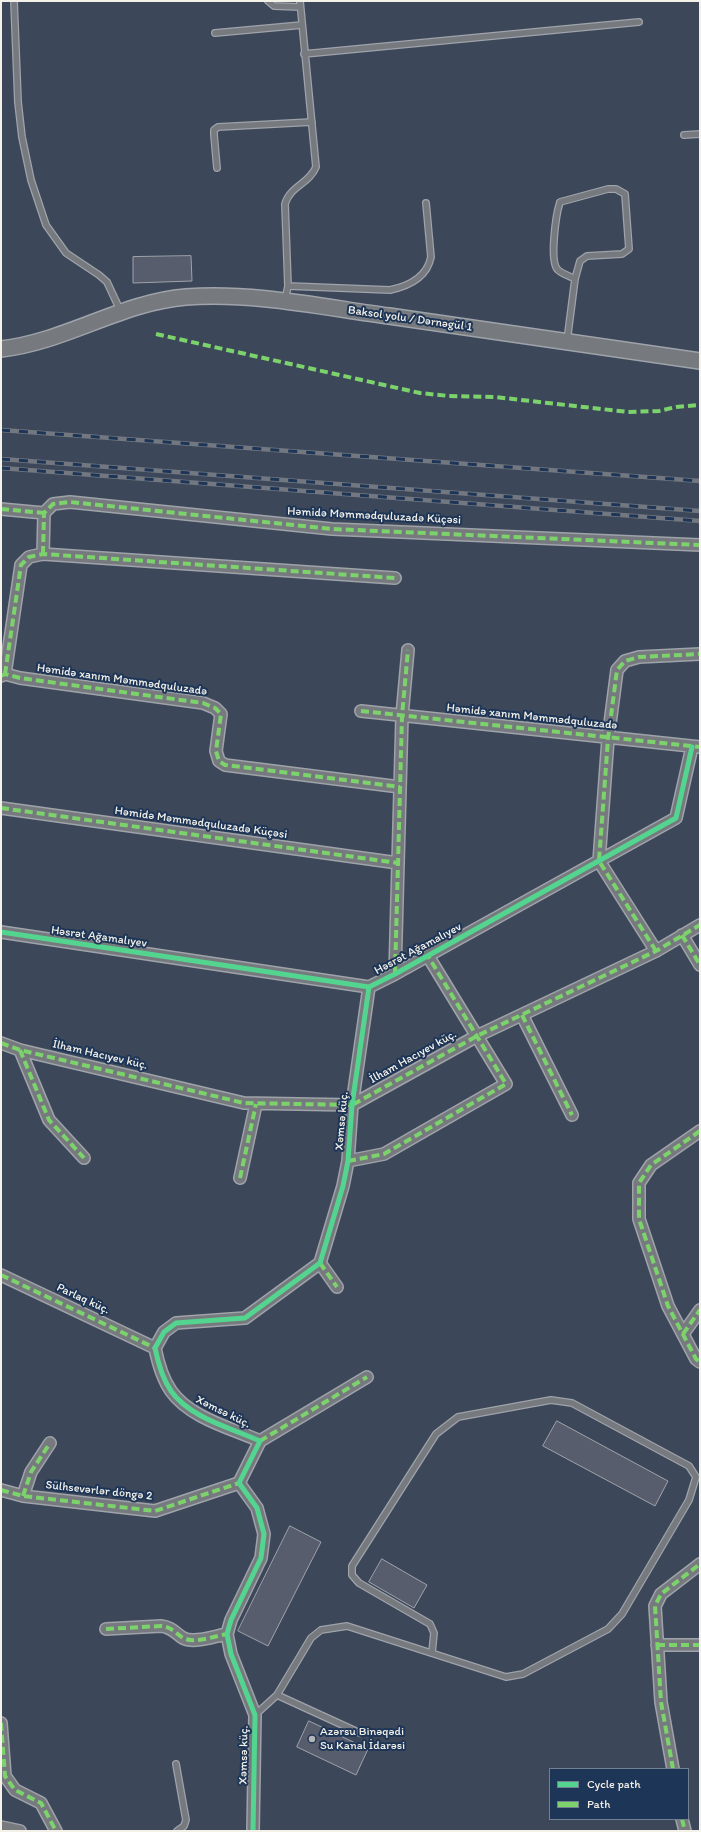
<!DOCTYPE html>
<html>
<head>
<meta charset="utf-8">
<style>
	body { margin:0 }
	#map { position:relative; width:701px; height:1832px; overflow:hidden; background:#3d475a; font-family:Itim,sans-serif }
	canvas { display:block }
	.frame { position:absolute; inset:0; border:2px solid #f4f1e8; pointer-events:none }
	.legend { position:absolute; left:549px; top:1768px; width:140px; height:52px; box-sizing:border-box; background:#1d3557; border:1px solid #738091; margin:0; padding:5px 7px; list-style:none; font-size:12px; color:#f4f1e8 }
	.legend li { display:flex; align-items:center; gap:8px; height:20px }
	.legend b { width:20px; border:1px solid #738091 }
</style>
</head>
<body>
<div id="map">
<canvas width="701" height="1832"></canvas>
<div class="frame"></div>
<ul class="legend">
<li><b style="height:5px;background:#53d58f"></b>Cycle path</li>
<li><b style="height:5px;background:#7cd36c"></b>Path</li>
</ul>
</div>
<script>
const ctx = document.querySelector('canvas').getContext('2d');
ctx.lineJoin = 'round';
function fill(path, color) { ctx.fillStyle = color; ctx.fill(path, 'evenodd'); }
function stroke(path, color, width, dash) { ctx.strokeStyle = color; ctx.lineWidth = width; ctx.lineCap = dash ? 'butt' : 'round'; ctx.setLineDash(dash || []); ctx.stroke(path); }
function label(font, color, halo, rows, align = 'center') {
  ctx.font = font + ' Itim,sans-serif'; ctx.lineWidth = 4; ctx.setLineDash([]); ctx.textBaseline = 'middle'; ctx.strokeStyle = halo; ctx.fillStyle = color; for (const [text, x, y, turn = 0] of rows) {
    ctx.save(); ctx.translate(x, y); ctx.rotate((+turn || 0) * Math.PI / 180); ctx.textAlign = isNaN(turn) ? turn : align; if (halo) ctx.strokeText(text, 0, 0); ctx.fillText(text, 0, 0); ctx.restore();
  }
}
const building = new Path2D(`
	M191,256L192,281L133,283V257Z
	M557,1421L668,1481L655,1506L543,1446Z
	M290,1526L321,1542L268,1646L238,1631Z
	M382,1559L427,1585L414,1608L369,1582Z
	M309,1721L368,1749L356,1775L297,1747Z`);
fill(building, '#585d6d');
stroke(building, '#9fa3aa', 1);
const lane = new Path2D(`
	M14,1L18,102L22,137L31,180L46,225L66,253L99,275L107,282L121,312
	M268,1L274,6L300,7
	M215,33L302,25
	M304,54L639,22
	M684,135L700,134
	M217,168L214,135V130L218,127L312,122
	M288,286L390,290C409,286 427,277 431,257L426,203
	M285,300L288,286L285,204C290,186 309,184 316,167L300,1
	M567,341L575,279L580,261L587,256L622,254L629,249L625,194L616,189H608L560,202C556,214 549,262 558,270C562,274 570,276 575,279
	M277,1695L360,1733
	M255,1715L277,1695L311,1638L321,1630L347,1626L506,1677L523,1674L608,1629L622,1614L689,1500L696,1477L689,1466L572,1403L551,1400L458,1417L436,1434L352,1566V1575L359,1583L430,1624L434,1633L432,1653
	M176,1764L186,1820L184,1826L177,1831`);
const street = new Path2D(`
	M1,509L44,513
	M43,554L44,513L53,504L70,502L332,529L700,545
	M5,674L21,565L29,557L43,554L395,578
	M1,676L5,674L20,678L203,703L215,708L221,714L216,751L219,761L225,765L400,787
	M361,711L700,747
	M1,808L398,863
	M1,932L369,987L395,974L676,818L692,747
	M682,935L700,965
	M656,951L599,861L608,739L617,670L625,661L639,657L700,654
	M395,974L402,716L408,650
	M522,1015L572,1115
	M1,1043L20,1050L244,1103L352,1105L477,1036L656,951L700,925
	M20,1050L49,1120L84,1158
	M700,1131L651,1165L639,1183V1219L668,1306L696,1359L700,1362
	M348,1161L384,1154L506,1084L428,956
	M240,1178L256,1104
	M320,1263L337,1287
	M1,1275L155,1348
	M683,1334L700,1310
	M260,1441L367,1377
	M1,1490L23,1496L155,1511L239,1483
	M23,1496L31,1472L50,1443
	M106,1629L161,1626C172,1627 175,1633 183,1638C194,1644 215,1636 227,1634
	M657,1645H700
	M1,1723L5,1776L15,1790L41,1803L56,1831
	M673,1769L661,1702L655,1606L661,1594L700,1564
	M682,1819L685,1831
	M1,1827L20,1831
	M253,1831L255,1715L231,1654L227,1634L231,1620L261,1558L264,1534L257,1508L239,1483L260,1441C231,1428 190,1418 171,1391C162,1378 158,1363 155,1348L164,1332L176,1323L245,1318L320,1263L343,1186L348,1161L352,1105L369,987`);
const secondary = new Path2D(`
	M1,349C65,342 122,302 186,297C254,292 322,307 389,316C492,331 596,346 700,361`);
stroke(lane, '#9fa3aa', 8);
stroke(street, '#9fa3aa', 14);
stroke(secondary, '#9fa3aa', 18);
stroke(lane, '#767a7f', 5.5);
stroke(street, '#767a7f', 11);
stroke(secondary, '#767a7f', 15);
const rail = new Path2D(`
	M1,430L700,481
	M1,459L700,511
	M1,468L700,521`);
stroke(rail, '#737880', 4.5);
stroke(rail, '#1d3557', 3, [9]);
stroke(new Path2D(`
	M156,334L420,393L449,396L495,397L628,412L659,411L676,407L700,405
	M1,509L44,513
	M43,554L44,513L53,504L70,502L332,529L700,545
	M5,674L21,565L29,557L43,554L395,578
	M1,676L5,674L20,678L203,703L215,708L221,714L216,751L219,761L225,765L400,787
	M361,711L700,747
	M1,808L398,863
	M682,935L700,965
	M656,951L599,861L608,739L617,670L625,661L639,657L700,654
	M395,974L402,716L408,650
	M522,1015L572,1115
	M1,1043L20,1050L244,1103L352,1105L477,1036L656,951L700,925
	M20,1050L49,1120L84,1158
	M700,1131L651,1165L639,1183V1219L668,1306L696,1359L700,1362
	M348,1161L384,1154L506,1084L428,956
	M240,1178L256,1104
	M320,1263L337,1287
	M1,1275L155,1348
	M683,1334L700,1310
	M260,1441L367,1377
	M1,1490L23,1496L155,1511L239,1483
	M23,1496L31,1472L50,1443
	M106,1629L161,1626C172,1627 175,1633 183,1638C194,1644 215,1636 227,1634
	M657,1645H700
	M1,1723L5,1776L15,1790L41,1803L56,1831
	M673,1769L661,1702L655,1606L661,1594L700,1564
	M682,1819L685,1831`), '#7cd36c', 4, [8, 4]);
stroke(new Path2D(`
	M1,932L369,987L395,974L676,818L692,747
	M253,1831L255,1715L231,1654L227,1634L231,1620L261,1558L264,1534L257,1508L239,1483L260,1441C231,1428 190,1418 171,1391C162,1378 158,1363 155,1348L164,1332L176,1323L245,1318L320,1263L343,1186L348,1161L352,1105L369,987`), '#53d58f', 5);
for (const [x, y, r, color] of [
	[312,1739,4,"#b4b6b6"]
]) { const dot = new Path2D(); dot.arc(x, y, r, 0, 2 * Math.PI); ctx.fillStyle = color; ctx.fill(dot); stroke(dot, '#1d3557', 1.5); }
label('12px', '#f4f1e8', '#1d3557', [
	["Baksol yolu / Dərnəgül 1",410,319,8],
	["Həmidə Məmmədquluzadə Küçəsi",374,516,3],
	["Həmidə xanım Məmmədquluzadə",122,680,8],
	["Həmidə xanım Məmmədquluzadə",532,717,6],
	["Həmidə Məmmədquluzadə Küçəsi",201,823,8],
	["Həsrət Ağamalıyev",99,937,8],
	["Həsrət Ağamalıyev",418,949,-28],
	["İlham Hacıyev küç.",100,1055,13],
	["İlham Hacıyev küç.",413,1057,-29],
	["Xəmsə küç.",342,1121,-85],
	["Parlaq küç.",83,1299,25],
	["Xəmsə küç.",223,1412,26],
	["Sülhsevərlər döngə 2",99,1491,6],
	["Xəmsə küç.",244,1755,-89]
]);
label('12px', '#f4f1e8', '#1d3557', [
	["Azərsu Binəqədi",320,1732],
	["Su Kanal İdarəsi",320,1746]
], 'left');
</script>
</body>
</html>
